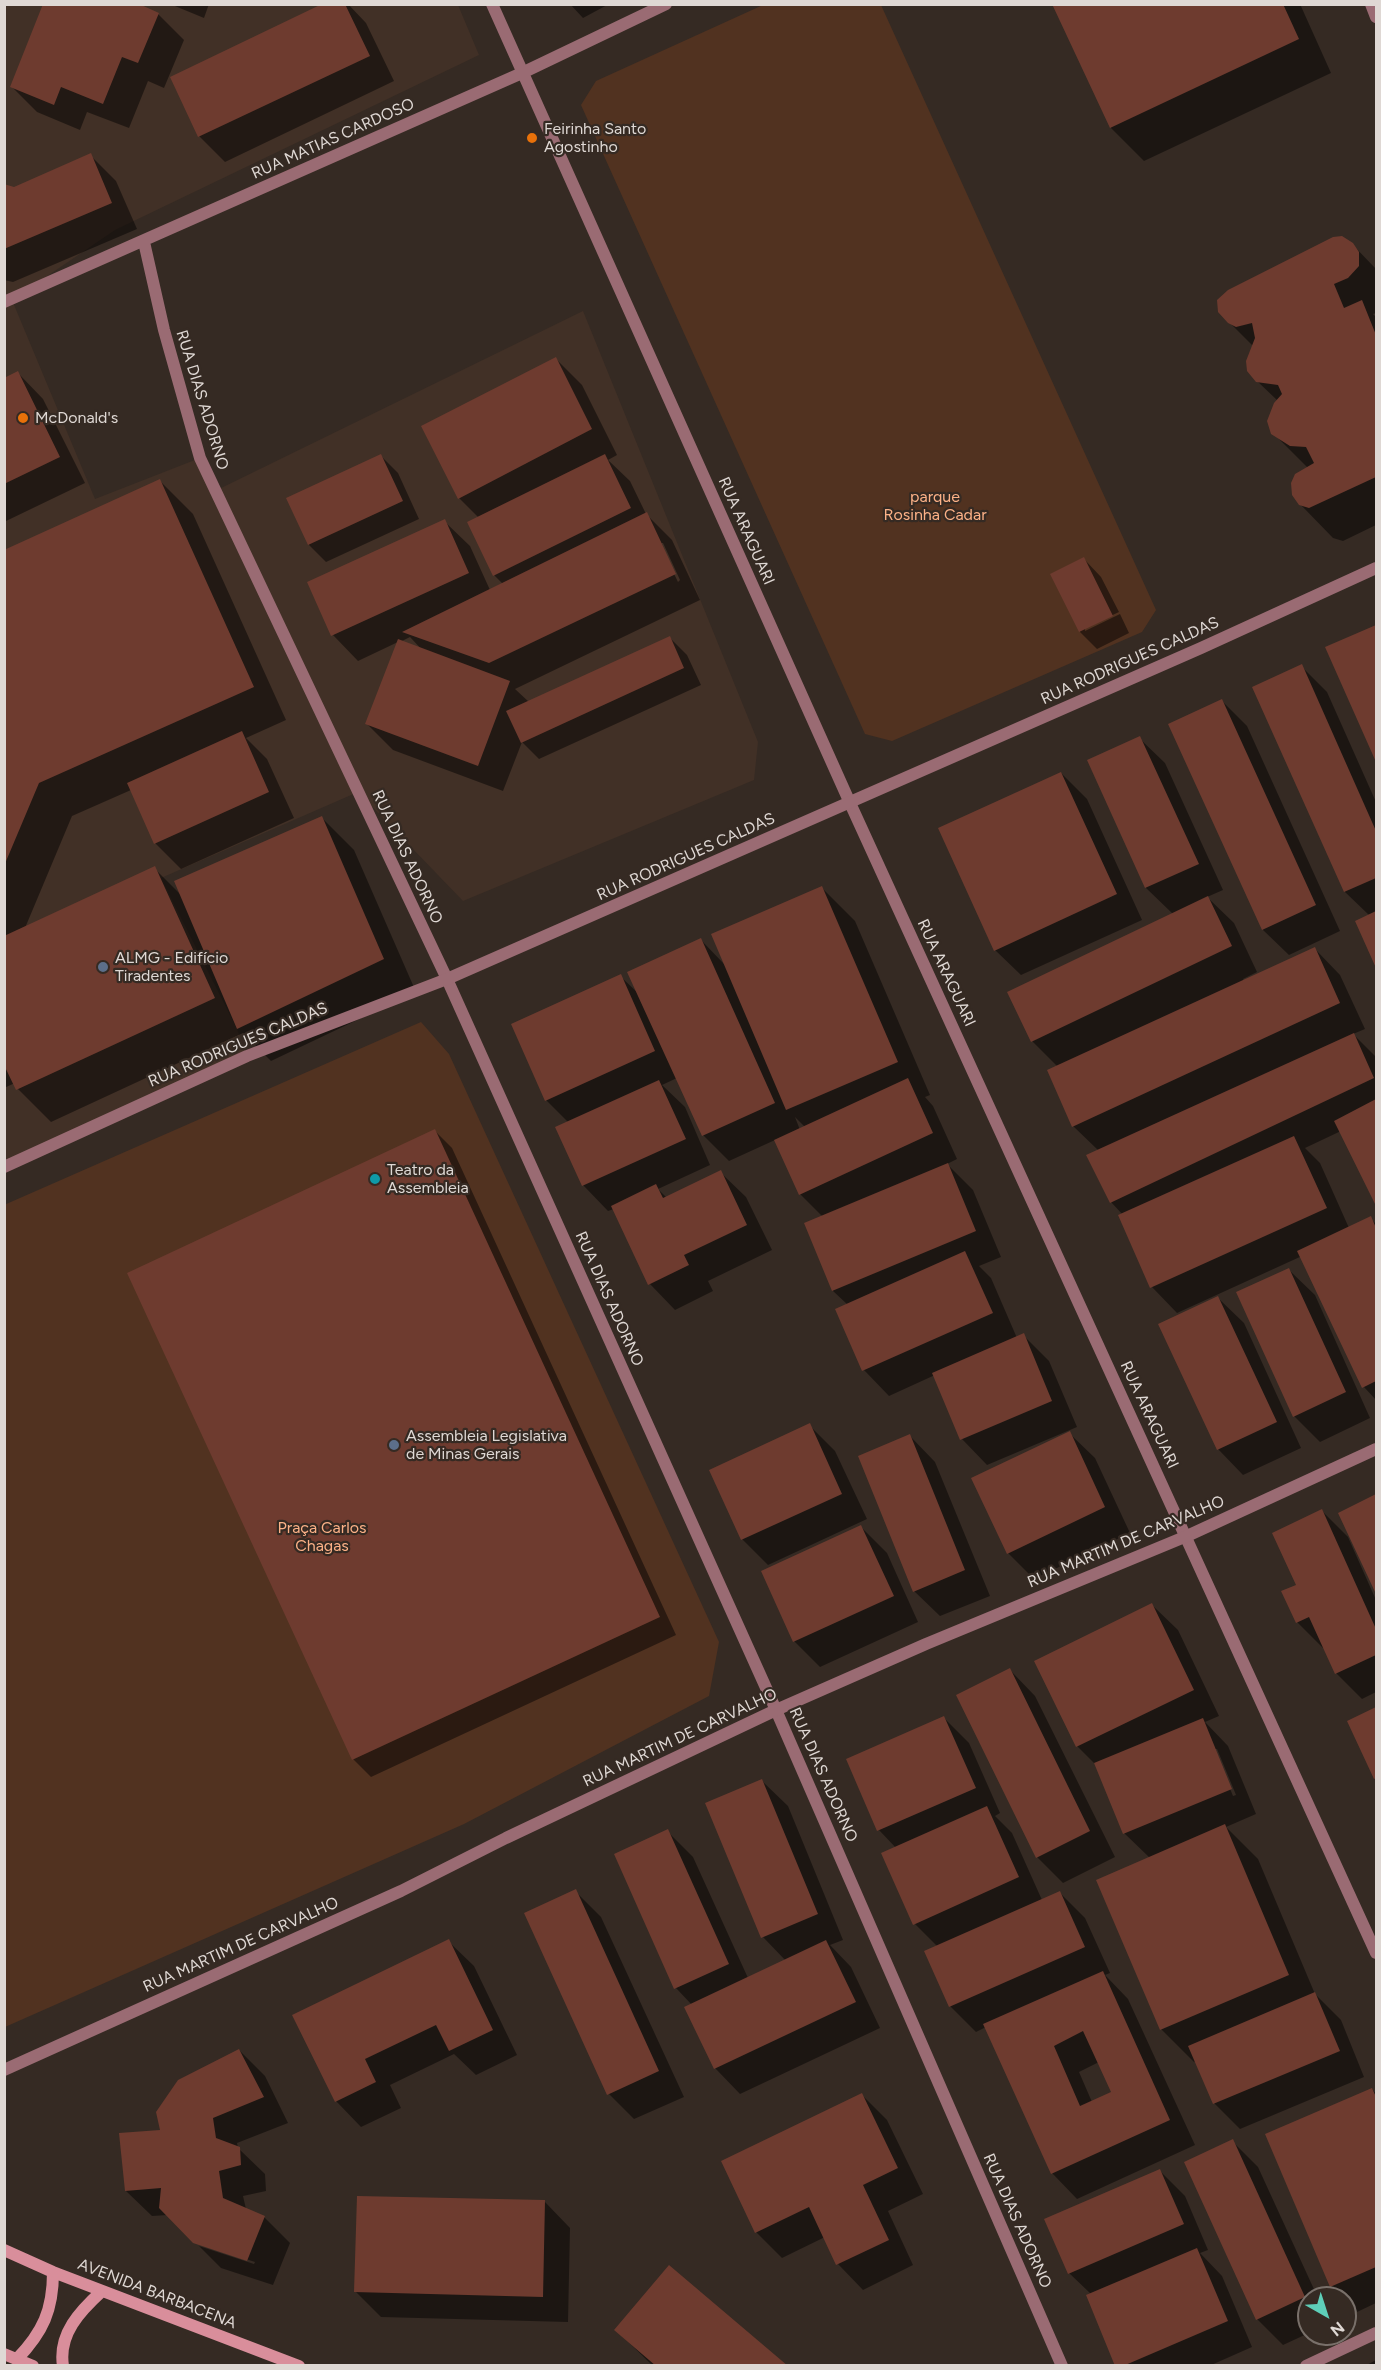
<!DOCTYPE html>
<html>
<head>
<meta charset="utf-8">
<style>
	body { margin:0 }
	#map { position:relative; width:1381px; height:2370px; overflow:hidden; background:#352a23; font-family:Figtree,sans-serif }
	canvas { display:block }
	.frame { position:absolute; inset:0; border:6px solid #dfd8d4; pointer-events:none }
	.north { position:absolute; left:1297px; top:2286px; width:60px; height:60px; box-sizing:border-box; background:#352a23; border:2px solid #79706a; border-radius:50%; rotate:141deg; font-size:16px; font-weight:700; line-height:24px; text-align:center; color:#dfd8d4 }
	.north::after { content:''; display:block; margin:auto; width:21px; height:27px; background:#5eceb8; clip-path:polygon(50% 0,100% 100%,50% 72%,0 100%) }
</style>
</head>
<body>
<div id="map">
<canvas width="1381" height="2370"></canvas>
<div class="frame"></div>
<div class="north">N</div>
</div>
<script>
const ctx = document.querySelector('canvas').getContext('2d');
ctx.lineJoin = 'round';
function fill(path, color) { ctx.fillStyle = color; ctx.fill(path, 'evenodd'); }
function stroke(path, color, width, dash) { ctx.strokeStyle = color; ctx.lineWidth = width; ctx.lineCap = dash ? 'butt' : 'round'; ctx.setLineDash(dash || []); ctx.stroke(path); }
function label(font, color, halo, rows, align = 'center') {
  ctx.font = font + ' Figtree,sans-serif'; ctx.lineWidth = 4.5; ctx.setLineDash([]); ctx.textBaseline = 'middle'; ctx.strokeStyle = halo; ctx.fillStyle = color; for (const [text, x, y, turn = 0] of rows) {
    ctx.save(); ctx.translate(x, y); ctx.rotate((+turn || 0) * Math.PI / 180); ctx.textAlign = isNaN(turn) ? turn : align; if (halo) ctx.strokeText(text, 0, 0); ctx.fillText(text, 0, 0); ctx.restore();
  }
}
fill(new Path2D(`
	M5,5H458L479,55L115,230L12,300L95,499L200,458L215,491L583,311L758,742L754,780L463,901L358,792L161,878L237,1029L247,1056L5,1166Z`), '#413026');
fill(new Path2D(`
	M763,5H881L1156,610L1142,632L892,741L865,734L581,105L596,81Z
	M421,1022L449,1054L719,1642L709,1696L464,1824L5,2027L4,1205Z`), '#513220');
fill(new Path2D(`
	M170,4H209L204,18Z
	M325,4H348L366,23L394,81L225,162L199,136Z
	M570,4H609L583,18Z
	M1053,4H1300L1331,73L1144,161L1111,128Z
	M158,14L184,40L164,88L148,81L129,128L87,112L80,130L37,112L12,87Z
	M90,155L116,181L137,229L13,282L4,280V185L14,188Z
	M1352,244L1376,269V313L1373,314L1376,317V525L1343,541L1333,538L1300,504L1308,468L1273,433L1278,401L1257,381L1253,346L1229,322Z
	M556,359L582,385L617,455L608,460L630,481L646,514L672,540L700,600L515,689L529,702L670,638L687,655L701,685L539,759L522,742L503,791L393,750L367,724L398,642L358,661L333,635L444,521L470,546L490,590L503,584L494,575L479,518L459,498ZM659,543H663L680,580L678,582ZM410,637L423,651L400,642Z
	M18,373L43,399L85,483L4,522V379Z
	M381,456L398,473L419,519L326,562L309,545L288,498Z
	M160,481L193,514L286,720L246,738L267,759L294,818L181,869L155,843L131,790L72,816L25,928L154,868L181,895L321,817L354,850L416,992L271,1061L243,1033L51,1122L18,1089L15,1083L4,1088V551Z
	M1084,559L1101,577L1119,612L1085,628V631L1120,614L1129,633L1097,649L1080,632Z
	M1376,626V758L1327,648Z
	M1301,666L1327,692L1376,802V965L1357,922L1370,916L1345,892L1254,688Z
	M1222,701L1247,726L1340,931L1289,955L1263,930L1170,724Z
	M1139,738L1165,763L1223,890L1207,897L1234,923L1257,972L1243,979L1244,981L1315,949L1340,975L1365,1029L1353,1034L1376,1057V1202L1341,1131L1305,1148L1320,1163L1349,1228L1370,1218L1376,1224V1400L1364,1387L1302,1256L1177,1313L1152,1287L1123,1215L1111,1202L1099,1151L1073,1126L1058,1067L1032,1041L1173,914L1146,888L1089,761Z
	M1061,773L1087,799L1142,920L1021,975L995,950Z
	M822,888L855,921L930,1095L925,1097L933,1106L957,1159L947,1164L973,1190L1001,1257L979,1266L991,1278L1017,1338L1023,1335L1049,1361L1077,1427L987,1465L962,1439L935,1375L889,1396L864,1370L848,1305L833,1291L806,1224L823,1217L800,1194L775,1140L729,1161L703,1135L677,1078L662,1085L685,1107L710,1165L658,1189L667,1198L720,1172L746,1197L772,1250L708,1281L713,1291L675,1310L650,1284L614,1209L608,1211L583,1185L568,1122L546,1100L620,976L639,994L701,940L725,965ZM795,1117L805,1127L800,1130Z
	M435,1131L452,1148L676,1635L371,1777L353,1759L129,1273Z
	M1289,1270L1315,1295L1370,1418L1320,1442L1294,1416Z
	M1218,1298L1244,1323L1301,1448L1243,1475L1218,1449Z
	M809,1425L835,1451L867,1519L768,1565L742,1539Z
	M1069,1433L1095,1458L1130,1533L1034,1579L1008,1553Z
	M910,1436L935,1462L990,1596L940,1616L914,1591Z
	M1376,1496V1590L1340,1513Z
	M1322,1511L1348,1537L1376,1600V1692L1362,1699L1336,1673L1325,1647L1323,1648L1297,1622L1298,1586Z
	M861,1527L887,1553L918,1622L820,1667L794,1641Z
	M1152,1605L1178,1630L1219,1716L1205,1722L1228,1746L1256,1814L1226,1827L1258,1859L1315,1994L1341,2020L1364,2077L1240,2129L1214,2103L1196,2061L1194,2062L1161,2029L1150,1858L1124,1833L1096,1765L1077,1746ZM1214,1749H1217L1236,1795L1233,1796Z
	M1010,1670L1035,1696L1115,1857L1063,1883L1037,1857Z
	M1376,1709V1780L1349,1722Z
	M944,1718L969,1743L1000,1813L995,1816L1012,1833L1042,1900L1060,1893L1085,1918L1110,1973L1105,1975L1128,1999L1195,2145L1077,2199L1052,2173L986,2027L976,2032L950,2006L937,1946L915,1924L896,1848L879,1830L848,1760ZM1099,2062L1113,2093L1092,2102L1079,2072Z
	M762,1781L788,1806L843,1940L830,1945L851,1967L880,2028L740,2094L715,2068L692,2005L676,1988L667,1831L693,1857L748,1978L786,1961L763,1937L707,1804Z
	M575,1891L601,1917L684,2097L634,2119L609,2094Z
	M448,1941L474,1966L517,2055L476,2075L454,2054L390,2085L401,2108L361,2127L336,2101L294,2015Z
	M239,2050L265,2076L288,2123L237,2143L238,2148L265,2174L266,2191L243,2196L246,2209L264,2217L290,2243L273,2285L221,2268L199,2246L254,2264L255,2262L194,2242L168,2215L152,2216L126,2191L161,2131Z
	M1372,2089L1376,2094V2303L1357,2312L1331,2286Z
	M862,2095L887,2120L923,2194L888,2211L913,2265L863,2290L838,2264L825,2237L782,2258L756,2232Z
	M1232,2141L1258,2167L1318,2298H1309V2333L1283,2345L1257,2319Z
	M1160,2171L1185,2196L1208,2250L1200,2253L1222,2276L1252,2347L1209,2366H1117L1091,2294L1069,2273Z
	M545,2202L570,2228L568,2322L381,2317L355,2291Z
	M616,2330L786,2366H653Z
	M1376,2360V2366H1365Z`), '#0007');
fill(new Path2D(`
	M43,4H139L159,13L138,63L122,57L103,104L61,87L54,105L10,87Z
	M322,4H345L370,56L198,137L170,77Z
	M1052,4H1283L1299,39L1110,128Z
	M91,153L112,203L4,249V184L14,187Z
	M1342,236L1353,243L1359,252V266L1348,278L1334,284L1344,308L1362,300L1376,335V477L1309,508L1299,505L1292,495L1291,483L1295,474L1314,463L1306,447L1290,446L1271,434L1267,421L1274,403L1282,394L1278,385L1256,382L1247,371L1246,361L1255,338L1252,323L1236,327L1228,323L1218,312L1217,300L1228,290L1333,237Z
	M556,357L592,429L458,499L421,426Z
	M18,371L60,457L4,484V378Z
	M381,454L403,501L308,545L286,498Z
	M605,454L631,508L493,576L467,522Z
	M160,479L254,687L39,783L4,866V550Z
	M647,512L676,574L489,663L402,632Z
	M445,519L469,573L331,636L307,582Z
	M1084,557L1113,616L1079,632L1050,574Z
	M1376,625V762L1325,647Z
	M670,636L684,668L521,743L506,711Z
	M398,639L510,681L478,766L365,724Z
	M1302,664L1376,831V878L1344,892L1252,687Z
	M1222,699L1316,905L1262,930L1168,724Z
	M242,731L269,792L154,844L127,783Z
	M1140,736L1199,864L1145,888L1087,760Z
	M1061,772L1117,894L994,951L938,828Z
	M322,816L384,959L237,1029L174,881Z
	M155,866L215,998L16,1090L4,1065V936Z
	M822,886L898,1062L786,1110L711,934Z
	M1208,896L1232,946L1031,1042L1007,992Z
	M1376,911V968L1355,921Z
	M701,938L775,1103L702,1136L627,972Z
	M1315,947L1340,1003L1072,1127L1047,1070Z
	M621,974L655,1051L545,1101L511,1024Z
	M1354,1033L1374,1078L1110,1203L1086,1155Z
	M908,1078L933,1133L799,1195L774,1140Z
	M659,1080L686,1139L582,1186L555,1127Z
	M1376,1099V1206L1334,1121Z
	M435,1129L660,1617L352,1760L127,1273Z
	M1294,1136L1327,1208L1150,1288L1118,1215Z
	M948,1163L976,1231L832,1291L804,1223Z
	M721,1170L747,1225L684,1255L689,1265L648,1285L611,1206L656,1184L663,1198Z
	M1371,1216L1376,1228V1381L1362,1388L1297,1251Z
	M965,1251L993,1313L862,1371L835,1309Z
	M1289,1268L1346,1392L1293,1417L1236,1292Z
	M1218,1296L1277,1422L1217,1450L1158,1324Z
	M1024,1333L1052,1401L960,1440L932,1373Z
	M810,1423L842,1494L741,1540L709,1470Z
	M1070,1431L1105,1507L1007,1554L971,1478Z
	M910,1434L965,1570L913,1592L858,1456Z
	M1376,1494V1594L1338,1513Z
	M1322,1509L1376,1629V1655L1335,1674L1309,1617L1296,1623L1281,1591L1296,1585L1272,1533Z
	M861,1525L894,1596L793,1642L761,1571Z
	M1152,1603L1194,1690L1076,1747L1034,1661Z
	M1010,1668L1090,1831L1036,1858L956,1695Z
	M1376,1707V1778L1374,1779L1347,1721Z
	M944,1716L976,1788L877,1831L846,1759Z
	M1203,1718L1232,1789L1123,1834L1094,1763Z
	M762,1779L818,1914L761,1938L705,1803Z
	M987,1806L1019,1877L913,1925L881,1853Z
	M1225,1824L1289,1975L1160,2030L1096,1880Z
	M668,1829L729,1964L674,1989L614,1854Z
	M576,1889L659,2071L607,2095L524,1913Z
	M1060,1891L1085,1947L949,2007L924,1951Z
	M449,1939L493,2030L449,2051L436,2025L365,2059L376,2082L335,2102L292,2015Z
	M826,1940L856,2002L714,2069L684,2007Z
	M1103,1971L1170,2120L1051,2174L983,2024ZM1083,2031L1111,2092L1080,2106L1054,2046Z
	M1315,1992L1340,2051L1213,2104L1188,2046Z
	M239,2049L264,2097L213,2118L216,2138L240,2147L241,2165L219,2171L223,2198L265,2216L247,2261L193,2243L159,2208L161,2188L125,2191L119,2133L160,2130L156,2112L178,2080Z
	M1372,2088L1376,2097V2267L1330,2287L1265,2134Z
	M862,2093L898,2168L863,2185L889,2240L836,2265L809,2207L755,2233L721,2161Z
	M1233,2139L1305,2297L1256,2320L1184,2162Z
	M1160,2169L1184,2224L1068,2274L1044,2219Z
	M357,2196L545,2200L543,2297L354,2292Z
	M1197,2248L1228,2321L1123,2366H1115L1086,2295Z
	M669,2265L788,2366H656L614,2330Z`), '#6e3b2f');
stroke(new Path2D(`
	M492,4L850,803L1376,1953
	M1371,4L1376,17
	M144,242L164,330L200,458L447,979L776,1710L1062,2366
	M4,302L522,73L666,4
	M1306,2366L1376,2333`), '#9a6b73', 12);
stroke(new Path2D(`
	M4,1167L247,1056L447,979L1201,648L1376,568
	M4,2070L401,1891L506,1838L776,1710L926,1644L1187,1536L1376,1449`), '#9a6b73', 12);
stroke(new Path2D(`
	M4,2250L53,2272L299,2366
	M4,2354L33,2366
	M17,2359C43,2332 53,2310 53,2272
	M63,2366C58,2334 80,2311 102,2291`), '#d98e9b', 12);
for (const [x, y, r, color] of [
	[532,138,6,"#e8710a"],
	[23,418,6,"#e8710a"],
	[103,967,6,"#5c6f8a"],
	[375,1179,6,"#0f9aa8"],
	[394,1445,6,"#5c6f8a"]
]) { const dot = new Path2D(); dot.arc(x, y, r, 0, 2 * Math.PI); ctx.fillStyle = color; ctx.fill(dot); stroke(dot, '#352a23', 2); }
label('16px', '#dfd8d4', '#352a23', [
	["Feirinha Santo",544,129],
	["Agostinho",544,147],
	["McDonald's",35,418],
	["ALMG - Edifício",115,958],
	["Tiradentes",115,976],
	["Teatro da",387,1170],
	["Assembleia",387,1188],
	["Assembleia Legislativa",406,1436],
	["de Minas Gerais",406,1454]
], 'left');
label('16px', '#dfd8d4', '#352a23', [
	["RUA MATIAS CARDOSO",333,139,-24],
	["RUA DIAS ADORNO",202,400,73],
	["RUA ARAGUARI",746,531,66],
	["RUA RODRIGUES CALDAS",1130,661,-24],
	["RUA DIAS ADORNO",407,857,65],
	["RUA RODRIGUES CALDAS",686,857,-24],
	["RUA ARAGUARI",946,973,65],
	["RUA RODRIGUES CALDAS",238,1045,-23],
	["RUA DIAS ADORNO",609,1299,66],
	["RUA ARAGUARI",1149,1415,65],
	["RUA MARTIM DE CARVALHO",1126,1542,-23],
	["RUA MARTIM DE CARVALHO",680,1738,-25],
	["RUA DIAS ADORNO",823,1775,66],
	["RUA MARTIM DE CARVALHO",241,1945,-24],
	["RUA DIAS ADORNO",1017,2221,66],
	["AVENIDA BARBACENA",157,2294,21]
]);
label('16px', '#fcb187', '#352a23', [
	["parque",935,497],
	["Rosinha Cadar",935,515],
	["Praça Carlos",322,1528],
	["Chagas",322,1546]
]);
</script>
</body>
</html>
